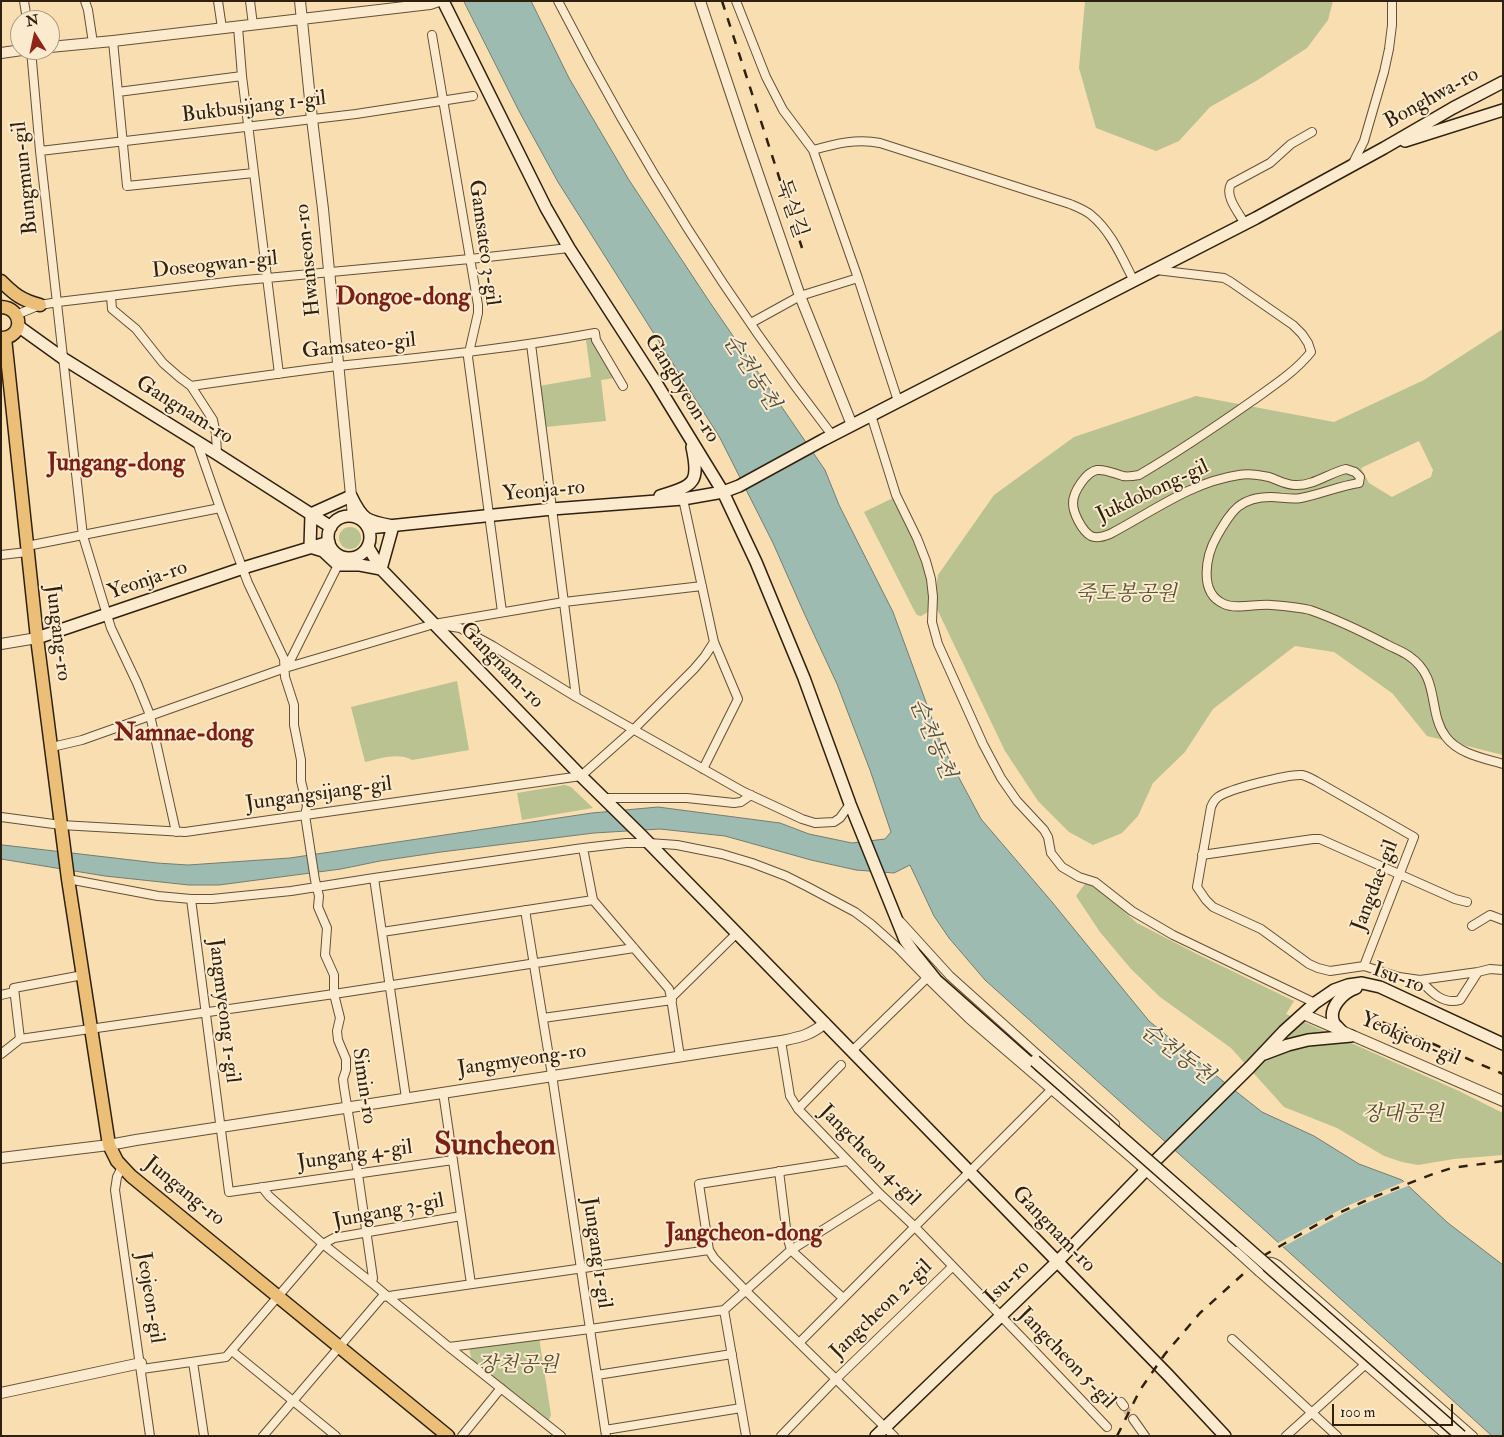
<!DOCTYPE html>
<html>
<head>
<meta charset="utf-8">
<style>
	body { margin:0 }
	#map { position:relative; width:1504px; height:1437px; overflow:hidden; background:#f9deb2; font-family:"IM FELL Double Pica",serif }
	canvas { display:block }
	.frame { position:absolute; inset:0; border:2px solid #2f210e; pointer-events:none }
	.north { position:absolute; left:10px; top:10px; width:50px; height:50px; box-sizing:border-box; background:#fbeacd; border:1px solid #a99a81; border-radius:50%; rotate:350deg; font-size:14px; font-weight:700; line-height:20px; text-align:center; color:#2f210e }
	.north::after { content:''; display:block; margin:auto; width:18px; height:22px; background:#8f2418; clip-path:polygon(50% 0,100% 100%,50% 72%,0 100%) }
	.scale { position:absolute; left:1332px; top:1404px; width:121px; height:22px; box-sizing:border-box; border:2px solid #2f210e; border-top:0; padding-left:6px; font-size:15px; line-height:18px; white-space:nowrap; color:#2f210e; -webkit-text-stroke:4px #fbeacd; paint-order:stroke }
</style>
</head>
<body>
<div id="map">
<canvas width="1504" height="1437"></canvas>
<div class="frame"></div>
<div class="north">N</div>
<div class="scale">100 m</div>
</div>
<script>
const ctx = document.querySelector('canvas').getContext('2d');
ctx.lineJoin = 'round';
function fill(path, color) { ctx.fillStyle = color; ctx.fill(path, 'evenodd'); }
function stroke(path, color, width, dash) { ctx.strokeStyle = color; ctx.lineWidth = width; ctx.lineCap = dash ? 'butt' : 'round'; ctx.setLineDash(dash || []); ctx.stroke(path); }
function label(font, color, halo, rows, align = 'center') {
  ctx.font = font + ' "IM FELL Double Pica","Noto Serif KR",serif'; ctx.lineWidth = 4; ctx.setLineDash([]); ctx.textBaseline = 'middle'; ctx.strokeStyle = halo; ctx.fillStyle = color; for (const [text, x, y, turn = 0] of rows) {
    ctx.save(); ctx.translate(x, y); ctx.rotate((+turn || 0) * Math.PI / 180); ctx.textAlign = isNaN(turn) ? turn : align; if (halo) ctx.strokeText(text, 0, 0); ctx.fillText(text, 0, 0); ctx.restore();
  }
}
fill(new Path2D(`
	M1085,1H1333L1328,20L1307,48L1256,81L1210,107L1179,141L1156,151L1096,128L1079,68Z
	M1503,329V755L1427,736L1392,693L1334,652L1295,646L1213,709L1185,752L1153,783L1138,816L1122,833L1093,845L1069,832L1038,801L1005,751L937,609L935,594L938,575L994,495L1074,437L1196,396L1334,422L1424,380ZM1419,441L1433,470L1431,477L1392,497L1369,483L1361,468Z
	M591,339L615,378L601,380L606,421L545,427L539,386L591,377L586,340Z
	M893,498C904,520 922,550 928,573C930,585 930,600 928,612L921,616L917,615L915,612L864,512Z
	M339 538a11 11 0 1 1 22 0a11 11 0 1 1-22 0Z
	M457,681L469,750L412,760C398,752 379,759 365,762L351,707Z
	M565,785L571,787L593,808L522,820L517,793Z
	M1087,881L1107,896L1137,923L1195,953L1294,1001L1286,1014L1459,1091L1503,1113V1155L1454,1159L1418,1165L1402,1162L1384,1156L1337,1128L1284,1107L1231,1048L1160,997L1131,969L1100,932L1076,896Z
	M539,1337L551,1415L549,1420L472,1361L469,1348Z`), '#b9c290');
const water = new Path2D(`
	M464,1H531L569,78L629,180L709,301L825,470L839,505L893,612L942,746L981,819L1052,902L1149,1021L1200,1063L1262,1112L1314,1136L1359,1164L1402,1180L1448,1223L1503,1265V1436H1492L1259,1225L1124,1105L985,980L949,938L934,916L910,865L894,873L856,870L811,860L725,836L660,829L594,833L441,852L380,861L341,869L219,885H189L105,876L1,859V845H3L157,863L188,865L290,858L592,813L658,807L780,823L809,834L852,843L885,839L891,832L870,770L837,684L804,613L773,543L720,438L558,182L519,111Z`);
fill(water, '#9ebbb2');
stroke(water, '#727d70', 1);
fill(new Path2D(`
	M1406,1181L1410,1185L1350,1210L1281,1248L1276,1244L1347,1206Z`), '#f9deb2');
stroke(new Path2D(`
	M1124,1406L1133,1419`), '#d1b891', 8, [8, 4]);
const minor = new Path2D(`
	M24,1L27,20
	M85,1L88,10L93,43
	M218,1L222,28
	M250,1L253,25
	M558,1C635,151 729,302 832,435
	M736,1L766,77L783,110L813,150L858,278L898,401
	M238,27L242,76L279,374
	M432,35L478,305V313L468,357L502,612
	M113,41L127,186L254,173
	M31,50L40,151L83,536L111,628L137,683L150,715L176,832
	M118,92L242,76
	M813,150C835,144 857,138 880,143L1070,204C1077,207 1085,210 1091,215C1111,231 1122,258 1134,281
	M40,151L356,114L473,96
	M1352,165L1364,141L1384,72L1389,49L1392,25V1
	M1245,224C1239,213 1224,196 1231,184L1270,163L1291,144L1312,132
	M1156,270L1224,278L1231,282L1293,325L1302,334L1308,343L1311,352C1295,372 1273,386 1252,401C1215,427 1178,452 1139,475C1134,476 1128,477 1123,476C1115,474 1106,469 1097,470C1086,472 1073,492 1073,503C1073,513 1082,531 1091,536C1097,539 1105,536 1110,534C1152,512 1191,482 1239,475C1248,473 1260,475 1269,477C1278,480 1285,485 1295,485C1313,486 1329,473 1346,469L1355,472L1360,477L1359,483C1339,486 1321,494 1301,498C1291,500 1281,497 1271,497C1239,497 1231,512 1217,536C1206,555 1198,593 1224,604C1237,610 1258,603 1272,605C1284,606 1298,607 1310,610C1336,619 1361,631 1386,644C1393,648 1402,651 1409,656C1441,678 1427,712 1446,737C1459,754 1483,758 1503,764
	M111,296L112,309L136,329L163,363L179,377L191,386L213,420L216,434L217,454
	M16,315L40,305L58,302L235,281L470,259L569,248
	M751,323L800,296L858,278
	M531,344L576,697L744,792L802,819L815,823L834,822L840,818L850,804
	M191,386C240,379 289,372 338,366C424,357 510,349 595,333L596,340L623,386
	M871,415L896,495L917,538L926,561L931,579L933,597L932,622L938,644L983,744L1001,778L1017,801L1044,830L1048,837L1051,853L1062,867L1079,877L1095,882L1132,911L1173,935L1315,1003
	M197,442L220,508L248,583L284,659L285,677L294,705V725L301,760V781L307,806L305,815L315,880L319,896L318,907L327,928L325,955L334,975V994L340,1018L337,1031L338,1040L346,1059V1070L343,1079L344,1087L358,1174L373,1278L372,1283L386,1295L449,1347L561,1436
	M27,546L220,508
	M1,555L27,552
	M441,625L460,628L493,646L576,697
	M285,668L291,659L338,565L344,558
	M52,747L82,740L285,668L434,624L564,602L702,586
	M703,769L738,699L714,642
	M603,798H687L734,803L741,802L751,795
	M1,817L61,825L185,832L581,776L634,729L694,669L705,656L714,642L683,499
	M583,848L593,900L669,989L671,998L680,1057
	M1202,855L1313,839H1320L1455,899L1467,902
	M374,878L406,1098
	M68,879L158,896L191,899H212L291,891L374,878L583,848L626,843H649L677,845L722,854L752,863L786,876L808,887L855,912L871,924L898,948L927,978L969,1019L1131,1158L1236,1251L1241,1250
	M191,899L229,1192L453,1160
	M525,910L552,1075L606,1436
	M900,921L950,976L1115,1124
	M1472,926L1490,915L1503,920
	M382,932L593,900
	M1364,966L1414,837L1316,781C1312,779 1307,776 1302,775C1288,774 1229,789 1218,797C1214,800 1213,802 1211,807L1197,887L1206,900L1213,907L1261,929L1309,964L1318,968L1330,971L1364,966L1399,977L1420,980L1478,972L1490,969L1503,970
	M1420,980C1431,992 1443,1005 1460,1000L1478,972
	M1,995L14,992
	M671,998L737,933
	M543,1018L672,1000
	M20,1039L14,988L83,975
	M781,1041L790,1096L798,1109L880,1194L913,1225L1026,1342L1107,1427
	M852,1051L927,978
	M1,1054L20,1039L334,994L634,948
	M443,1092L471,1284
	M798,1109L841,1065
	M847,1161L699,1184L709,1250L714,1258L746,1291L894,1436
	M122,1167L117,1177L115,1190L150,1436
	M779,1171L787,1236L791,1250L843,1298
	M262,1187L269,1196L323,1244L372,1283
	M724,1310L746,1436
	M1232,1339L1337,1436
	M799,1343L1051,1090
	M449,1347L590,1329L724,1310L791,1250L880,1194
	M232,1351L336,1436
	M193,1362L204,1436
	M142,1369L226,1357L323,1244L334,1238L461,1216
	M597,1375L732,1354
	M1121,1402L1124,1406
	M1133,1419L1145,1436
	M605,1430L741,1408
	M263,1436L382,1297L709,1250
	M462,1436L501,1388
	M781,1436L836,1379L952,1267
	M1286,1436L1368,1362
	M1447,1436L1259,1272L1260,1267C1267,1262 1269,1259 1278,1265L1473,1436`);
const tertiary = new Path2D(`
	M300,1L312,119L323,209L353,516
	M700,1L744,133L800,296L852,425
	M50,47L113,41L430,4L439,1
	M1,53L22,50
	M1,644L37,638
	M1303,1014L1503,1101
	M1,1158L109,1145L136,1140L781,1041C800,1037 809,1036 825,1023
	M1,1393L141,1363`);
const secondary = new Path2D(`
	M443,1L546,208L569,248L655,381L723,492L756,562L804,678L850,804L905,940L915,954L936,980L1032,1065
	M1405,141L1503,110
	M18,326L64,359L217,454L331,527
	M351,496C363,521 367,521 393,526L381,569L360,565H338L323,551L310,547L311,514Z
	M660,496C694,485 700,484 692,447
	M328 537a21 21 0 1 1 42 0a21 21 0 1 1-42 0Z
	M369,528L552,509L683,499L723,492L739,486L823,440L1256,218L1384,148L1453,108L1503,82
	M368,547L381,569L581,776L642,836L1168,1375L1225,1436
	M37,638L243,568L329,542
	M1342,1032C1340,1029 1336,1026 1334,1023C1327,1008 1344,992 1356,988
	M1264,1054L1288,1045L1308,1040L1351,1036
	M876,1436L1057,1262L1145,1171L1250,1067L1284,1031L1315,1003L1334,990L1348,985L1362,983L1380,987L1503,1044`);
const primary = new Path2D(`
	M1,281C14,294 21,300 40,305
	M1,307C24,308 24,338 1,338
	M5,338L37,638L68,879L109,1145L117,1161L131,1176L448,1436`);
stroke(minor, '#625037', 10);
stroke(tertiary, '#625037', 12);
stroke(secondary, '#2f210e', 14);
stroke(primary, '#2f210e', 15);
stroke(minor, '#fbeacd', 8);
stroke(tertiary, '#fbeacd', 10);
stroke(secondary, '#fbeacd', 11);
stroke(primary, '#ecbf79', 12);
stroke(new Path2D(`
	M722,1L802,248
	M1366,1015L1503,1074
	M1117,1436L1140,1390L1165,1354L1200,1313L1263,1256L1330,1217L1376,1196L1433,1174L1452,1168L1503,1161`), '#2f210e', 2.5, [9, 9]);
const minorBridge = new Path2D(`
	M1236,1251L1259,1272`);
const secondaryBridge = new Path2D(`
	M1035,1061L1461,1436`);
stroke(minorBridge, '#625037', 10, []);
stroke(secondaryBridge, '#2f210e', 14, []);
stroke(minorBridge, '#fbeacd', 8);
stroke(secondaryBridge, '#fbeacd', 11);
label('21px', '#2f210e', '#fbeacd', [
	["Bonghwa-ro",1432,99,-29],
	["Bukbusijang 1-gil",254,108,-7],
	["Bungmun-gil",26,178,-96],
	["둑실길",790,209,71],
	["Gamsateo 3-gil",483,243,82],
	["Hwanseon-ro",309,260,-96],
	["Doseogwan-gil",215,266,-6],
	["Gamsateo-gil",359,347,-6],
	["Gangbyeon-ro",681,389,58],
	["Gangnam-ro",184,411,32],
	["Yeonja-ro",544,492,-5],
	["Jukdobong-gil",1153,492,-25],
	["Yeonja-ro",148,581,-19],
	["Jungang-ro",57,633,83],
	["Gangnam-ro",501,666,46],
	["Jungangsijang-gil",319,795,-8],
	["Jangdae-gil",1376,886,-69],
	["Isu-ro",1398,979,20],
	["Jangmyeong 1-gil",223,1011,83],
	["Yeokjeon-gil",1410,1040,23],
	["Jangmyeong-ro",522,1061,-8],
	["Simin-ro",363,1086,82],
	["Jungang 4-gil",355,1156,-8],
	["Jangcheon 4-gil",869,1156,45],
	["Jungang-ro",184,1192,39],
	["Jungang 3-gil",389,1212,-11],
	["Gangnam-ro",1053,1230,46],
	["Jungang 1-gil",596,1253,82],
	["Isu-ro",1008,1283,-44],
	["Jeojeon-gil",149,1298,81],
	["Jangcheon 2-gil",882,1310,-44],
	["Jangcheon 5-gil",1066,1359,46]
]);
label('italic 21px', '#585135', '#fbeacd', [
	["죽도봉공원",1126,595],
	["장대공원",1403,1115],
	["장천공원",518,1366]
]);
label('italic 22px', '#504f3f', '#fbeacd', [
	["순천동천",750,373,57],
	["순천동천",931,739,67],
	["순천동천",1176,1055,37]
]);
label('bold 24px', '#7a1f14', '#fbeacd', [
	["Dongoe-dong",403,299],
	["Jungang-dong",116,465],
	["Namnae-dong",184,735],
	["Jangcheon-dong",744,1235]
]);
label('bold 31px', '#7a1f14', '#fbeacd', [
	["Suncheon",495,1147]
]);
</script>
</body>
</html>
